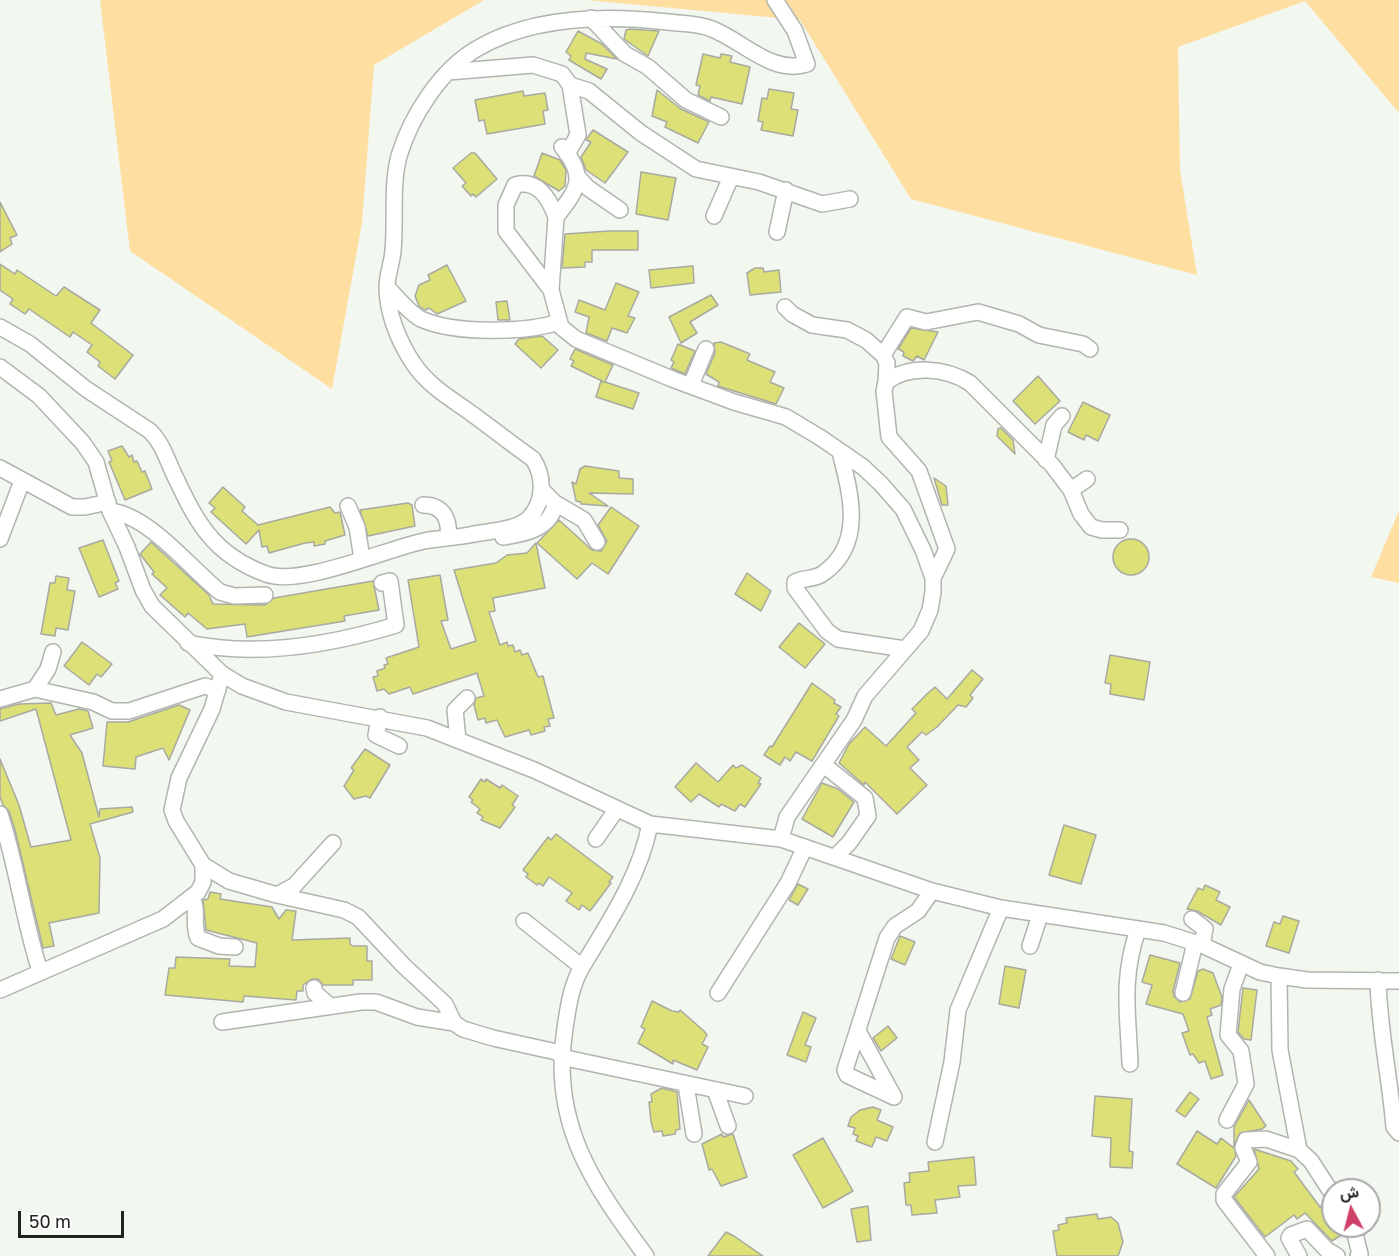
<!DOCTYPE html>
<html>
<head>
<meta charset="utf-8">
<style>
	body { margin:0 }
	#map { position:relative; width:1399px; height:1256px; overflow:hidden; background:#f2f7f0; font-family:"Golos Text",Vazirmatn,sans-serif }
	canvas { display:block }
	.north { position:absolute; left:1321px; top:1178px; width:60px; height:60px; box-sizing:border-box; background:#fff; border:2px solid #a6a7a6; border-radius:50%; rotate:353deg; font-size:16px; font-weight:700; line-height:24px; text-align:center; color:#212320 }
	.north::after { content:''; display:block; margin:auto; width:21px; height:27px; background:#cf4169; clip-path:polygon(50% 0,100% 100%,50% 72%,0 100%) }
	.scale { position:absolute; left:18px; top:1211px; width:106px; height:27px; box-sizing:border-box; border:3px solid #212320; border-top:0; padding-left:8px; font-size:18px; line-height:21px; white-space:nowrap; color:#212320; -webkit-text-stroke:4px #fff; paint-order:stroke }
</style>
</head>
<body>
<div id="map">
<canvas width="1399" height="1256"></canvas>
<div class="north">ش</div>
<div class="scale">50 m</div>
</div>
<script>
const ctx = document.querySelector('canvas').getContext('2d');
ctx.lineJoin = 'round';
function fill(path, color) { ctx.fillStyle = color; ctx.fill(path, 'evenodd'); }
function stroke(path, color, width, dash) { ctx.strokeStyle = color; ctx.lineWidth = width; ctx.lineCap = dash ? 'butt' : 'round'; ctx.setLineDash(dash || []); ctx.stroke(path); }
fill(new Path2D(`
	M100,0H484L374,65L362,223L332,389L130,251Z
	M586,0H1399V113L1305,1L1178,47L1180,170L1197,275L911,199L800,20Z
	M1399,511V583L1371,577Z`), '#fedfa1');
const building = new Path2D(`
	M630,29L659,31L648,56L624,39L626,30Z
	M578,31L602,44L617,59L586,53L585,59L607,69L601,79L569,60L571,56L566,52Z
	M703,54L720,58L721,54L732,56L730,62L750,67L742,104L711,97L710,101L698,95L700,86L696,85Z
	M769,89L794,93L791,109L798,110L793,136L761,130L763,122L758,121L762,98L767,99Z
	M657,90L681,109L709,122L698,143L665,127L667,122L652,116Z
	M523,91L524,96L545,93L548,110L543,111L545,124L487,134L484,120L479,121L475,100Z
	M593,130L628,152L605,183L586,170L581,157L591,142L586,140Z
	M471,153H475L497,179L476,197L473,194L471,196L462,186L466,183L453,168Z
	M542,153L560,160L566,170L565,186L559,191L534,176Z
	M641,172L676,178L668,220L636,214Z
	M0,202L17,235L10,238L12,244L0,252Z
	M609,231H638V250H592V262H585V267L562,268L565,234Z
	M0,264L15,274L17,270L56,296L64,287L100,310L91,323L133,355L115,379L98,366L100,362L87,352L92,345L73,332L70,337L29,309L25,314L10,304L13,299L0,290Z
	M447,265L466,301L437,314L429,308L425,310L419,306L415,296L419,285L430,280L428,275Z
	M693,266L694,283L651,288L649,270Z
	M755,268H763L764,272L779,270L781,292L750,295L747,273Z
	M616,283L639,292L628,316L635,318L627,333L612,328L607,341L586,333L589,317L575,312L579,300L605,310Z
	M711,295L718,305L690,322L697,333L681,343L669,317Z
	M507,301L510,320H498L496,302Z
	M911,328L938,332L924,360L917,356L913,361L903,356L904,352L898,349Z
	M542,336L558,350L541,368L515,344L519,339Z
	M721,342L750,354L747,360L775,372L770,382L784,388L776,404L718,386L719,382L706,374L715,353L714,343Z
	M678,344L695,351L685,374L671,368L674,362L671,360Z
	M575,349L613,365L605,382L639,393L633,409L596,397L601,381L604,382L571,366L574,361L570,359Z
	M1038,376L1060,401L1035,424L1013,401Z
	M1083,402L1110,415L1098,441L1086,435L1084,440L1068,432Z
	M1001,428L1013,440L1015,454L997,436L998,429Z
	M122,446L129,457L132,455L134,462L137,461L142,472L145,471L152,489L125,500L109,462L112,461L108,451Z
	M585,466L619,471V478L633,479V494L589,493L608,506L581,504V502L576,501L572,482L576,484L580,469Z
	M934,478L946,486L948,505H942Z
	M223,487L245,507L242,511L258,525L330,507L335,513L340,512L345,535L325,541V544L314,546V542L305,543L269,553L267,546L262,547L259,530L246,544L211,512L215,508L209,503Z
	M408,503L412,505L415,526L368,536L360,510Z
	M611,507L639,526L608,574L592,563L577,579L537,543L559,520L592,550L601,551L607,541L598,525Z
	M1113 557a18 18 0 1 1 36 0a18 18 0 1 1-36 0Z
	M103,540L119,581L115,583L118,589L99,597L79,548Z
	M151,542L209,595L213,604L265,605L274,598L373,581L379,610L344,616L345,621L247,637L245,624L207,629L188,613L185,617L160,595L167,588L152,574L154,572L140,554Z
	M536,543L545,588L493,598L495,611L489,612L500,645L507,642L508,646L513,645L515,652L520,650L522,655L528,653L538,677L543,676L554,718L548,719L550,726L544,727L545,731L531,735L529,730L505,737L497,720L486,723L485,718L478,720L474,705L476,698L484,696L477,673L413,694L410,687L389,694L384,689L377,691L373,677L378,676L377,671L385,668L384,665L388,664L386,658L419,647L408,580L440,575L448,620L441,621L451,649L476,641L454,570L496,563L507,555L527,553Z
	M747,573L771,591L761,611L735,594Z
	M56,576L69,578L67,590L75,591L68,630L56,628L55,636L41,634L50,583H55Z
	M799,623L825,644L805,668L779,647Z
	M82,642L112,664L101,677L97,674L89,685L64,666Z
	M1110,655L1150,662L1144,700L1110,694L1111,684L1105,683Z
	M972,670L983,679L970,695L973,698L966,707L958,705L937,727L926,735L922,732L907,747L919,760L910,768L927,785L897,814L865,782L864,785L839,763L849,744L865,727L886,746L916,713L912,709L927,694L935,687L947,699Z
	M812,683L835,700L834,703L841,707L836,714L839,716L812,761L796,752L790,761L785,757L780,765L764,755L770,746L772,747Z
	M51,703L56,715L79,709L88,711L93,728L70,735L82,753L99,817L100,809L132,807L133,812L90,824L100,858L99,913L49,923L54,946L43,948L15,830L9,811L3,805L0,797V759L19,805L31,847L71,840L36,709L0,721V709L19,704Z
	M179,705L190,710L169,760L163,748L136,757L135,769L103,766L107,722H128Z
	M365,749L390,765L370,798L366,796L354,799L344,786L354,770L351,768Z
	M696,763L718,782L733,765L736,768L742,765L761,778L758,783L761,784L745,807L740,804L735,811L721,804L719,807L699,794L691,802L675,787Z
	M481,779L485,782L486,779L500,788L502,785L518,796L512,805L515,807L500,828L481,820L483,817L477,813L480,809L471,802L473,800L469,797Z
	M822,783L838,789L854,802L833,837L802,819Z
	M1064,825L1096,835L1081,884L1049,875Z
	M556,834L613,877L609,882L611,883L590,911L582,905L579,910L566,901L572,893L549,877L543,886L539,883L537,885L526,877L528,874L523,870L548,837L551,840Z
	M798,884L808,889L798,905L789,900Z
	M1205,885L1220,892L1216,900L1230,907L1221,925L1197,911L1187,909L1198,888L1203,890Z
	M210,892L221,894L220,899L272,907L279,919L286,910L296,911L292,940L350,938V944L353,946H367V961H372V980H353V985H323L318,979H312L303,985V991H297L296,1000L244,996L243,1002L165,995L169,968H175L176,957L230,959L229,966L255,967L257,943L206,930L203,900L208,899Z
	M1283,916L1299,921L1289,953L1266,946L1274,922L1280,924Z
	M900,936L915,942L905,965L891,959Z
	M1150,955L1180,963L1173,991L1174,996L1180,1002L1190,999L1198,971L1203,969L1213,973L1222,997L1221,1005L1210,1009L1212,1015L1207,1017L1223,1075L1211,1079L1205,1061L1199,1063L1193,1054L1190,1055L1182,1033L1189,1031L1183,1014L1146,1004L1152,985L1142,982Z
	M1005,966L1026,970L1019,1008L999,1004Z
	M1243,988L1257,990L1251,1040L1244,1039L1238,1032Z
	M652,1001L672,1011L679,1012L680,1010L704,1031L707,1035L702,1044L708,1047L697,1070L673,1060V1064L638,1043L645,1029L641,1027Z
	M803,1012L816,1018L805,1045L811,1047L806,1062L787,1055Z
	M888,1026L897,1038L881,1051L873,1038Z
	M662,1088L677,1092L680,1129L676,1130L675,1134L663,1136L662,1131L654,1132L651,1122L649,1102H652L651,1094Z
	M1190,1092L1199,1099L1185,1117L1176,1111Z
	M1095,1096L1132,1099L1129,1151L1133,1152L1132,1168L1110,1167L1111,1138L1092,1136Z
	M1249,1100L1266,1126L1262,1129L1240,1133L1234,1145L1236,1156L1216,1188L1177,1164L1197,1131L1217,1144L1221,1138L1234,1148V1127Z
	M873,1107L881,1110L877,1120L893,1127L887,1141L876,1137L872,1147L856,1141L858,1136L853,1134L855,1128L848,1126L851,1117L860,1110Z
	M722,1134L723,1137L733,1134L747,1177L721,1186L712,1169L709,1170L702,1144Z
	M823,1138L853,1191L823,1208L793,1155Z
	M1254,1149L1291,1161L1298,1169L1294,1172L1320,1207L1327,1203L1333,1205V1226H1337L1343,1234L1332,1241L1305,1213L1297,1219L1294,1215L1265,1237L1234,1197L1259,1169Z
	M974,1157L976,1185L958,1186L960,1197L935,1200L937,1213L912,1215L911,1205H906L904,1183L910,1182L909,1173L929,1171L928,1162Z
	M868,1206L871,1240L857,1242L851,1209Z
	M1097,1214L1098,1219L1111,1217L1118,1223L1123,1242L1118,1256H1057L1053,1231L1059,1230L1058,1225L1067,1223L1066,1218Z
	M726,1232L734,1236L763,1256H708Z`);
fill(building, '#dce076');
stroke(building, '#a8a9a1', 1.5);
const minor = new Path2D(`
	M591,18L625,54L648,67L686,100L721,117
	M448,72L533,65L562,74L570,85L578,135L567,154
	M570,85L589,91L641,133L696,169L759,182L822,204L850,199
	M578,177L588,188L620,210
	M714,216L731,177
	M556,217C578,189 587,177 562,147
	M777,232L786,190
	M387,287C397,297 409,313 421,319C454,334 525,333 559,322
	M551,290L556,217C549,198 538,179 515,185L506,205V231L551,290L561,327L576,339L672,379L734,402L786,417L821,438L863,467L881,484L903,509L923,550L933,578V592L930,610L921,631L865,696L854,720L787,817L781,839
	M785,307L792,314L812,325L847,330L866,340L883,355L887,363L886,382
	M0,327L30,344L86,389L150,431C161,442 166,456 172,470C195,519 211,554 266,574C301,587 386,549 424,541C439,538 454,538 469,535C486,531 517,531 530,517C545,500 544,476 533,459C513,445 494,430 475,416C452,399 429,387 413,363C399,342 387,313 387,287C387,275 392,263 393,251C396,220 391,186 399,156C411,116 441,69 478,48C533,16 606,15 668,22C683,24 698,23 712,29C743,41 772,75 807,64L795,31L775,0
	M883,355L907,317L926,322L978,312L1019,324L1039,335L1083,344L1090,349
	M0,367L39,396L83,443L96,462L110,511L127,547L143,590L152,606L222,674L242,686L286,702L427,728L534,770L650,824L781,839L932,891L1001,908L1164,933L1202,945L1260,972L1279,976L1307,980L1399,981
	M691,385L706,349
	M840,452C850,492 865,542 825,572C816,580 805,577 795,582V588L827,631L838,639L905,649
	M1046,460L1054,425L1062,416
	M0,468L72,507H85L108,502
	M1071,490L1087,479
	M555,503L584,520L597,542
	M423,505C444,505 450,520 448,538
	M348,506L357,527L362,559
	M110,511C150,516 189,567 220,592L234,596L265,595
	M503,537C524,534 552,529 555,503L542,490
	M0,539L22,481
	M933,578L947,549L919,471L889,437L884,391L886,382C910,364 946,368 970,383L1052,465L1071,490L1081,514L1091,527L1102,530H1120
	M188,643C256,657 331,645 396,625L390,581L382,583
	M222,674L212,709L179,778L172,810L176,821L203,865L229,881L277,895L344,910L358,917L404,966L445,1004L454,1023L463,1029L493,1038L561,1053
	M35,689L48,669L53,652
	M0,699L35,689L93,702L112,711H129L205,686L218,690
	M380,717L376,735L399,746
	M458,740L455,710L467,698
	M824,765L865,798L868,816L849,843L835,857
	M0,814C17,865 23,919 40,971
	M596,839L616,810
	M277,895L294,886L333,843
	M192,898C199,911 192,924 198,938L219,946L235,947
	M1192,919L1205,929L1202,945
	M524,921L582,967
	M1030,946L1040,915
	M1279,976L1280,1050L1299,1150L1311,1161L1333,1195
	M1378,980C1379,1029 1390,1078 1394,1127L1399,1133
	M314,988L315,993L329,1005
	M0,990L163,919L198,892L203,882V865
	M718,993L788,883L805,847
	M1183,993L1195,943
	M222,1022L361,1002H376L417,1017L454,1023
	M858,1031L894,1097L847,1075L845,1070L887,938L895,926L918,911L932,891
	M561,1057L745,1096
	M1130,1064C1128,1012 1121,980 1138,929
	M686,1085L694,1134
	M715,1090L728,1126
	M1227,1120L1246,1084L1241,1051L1228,1035L1232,989L1241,964
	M935,1142L952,1062L958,1010L1001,908
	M1353,1226L1360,1254L1358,1256
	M646,1256C592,1183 550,1123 565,1028C568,1008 571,985 582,967C609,922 640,876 650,824
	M1267,1256L1224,1200V1194L1249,1162L1243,1148L1246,1140L1266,1139L1299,1150
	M1299,1256L1289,1238L1291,1235L1307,1229L1327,1250L1337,1256`);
stroke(minor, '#b1b5af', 18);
stroke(minor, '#fff', 15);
</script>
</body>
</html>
